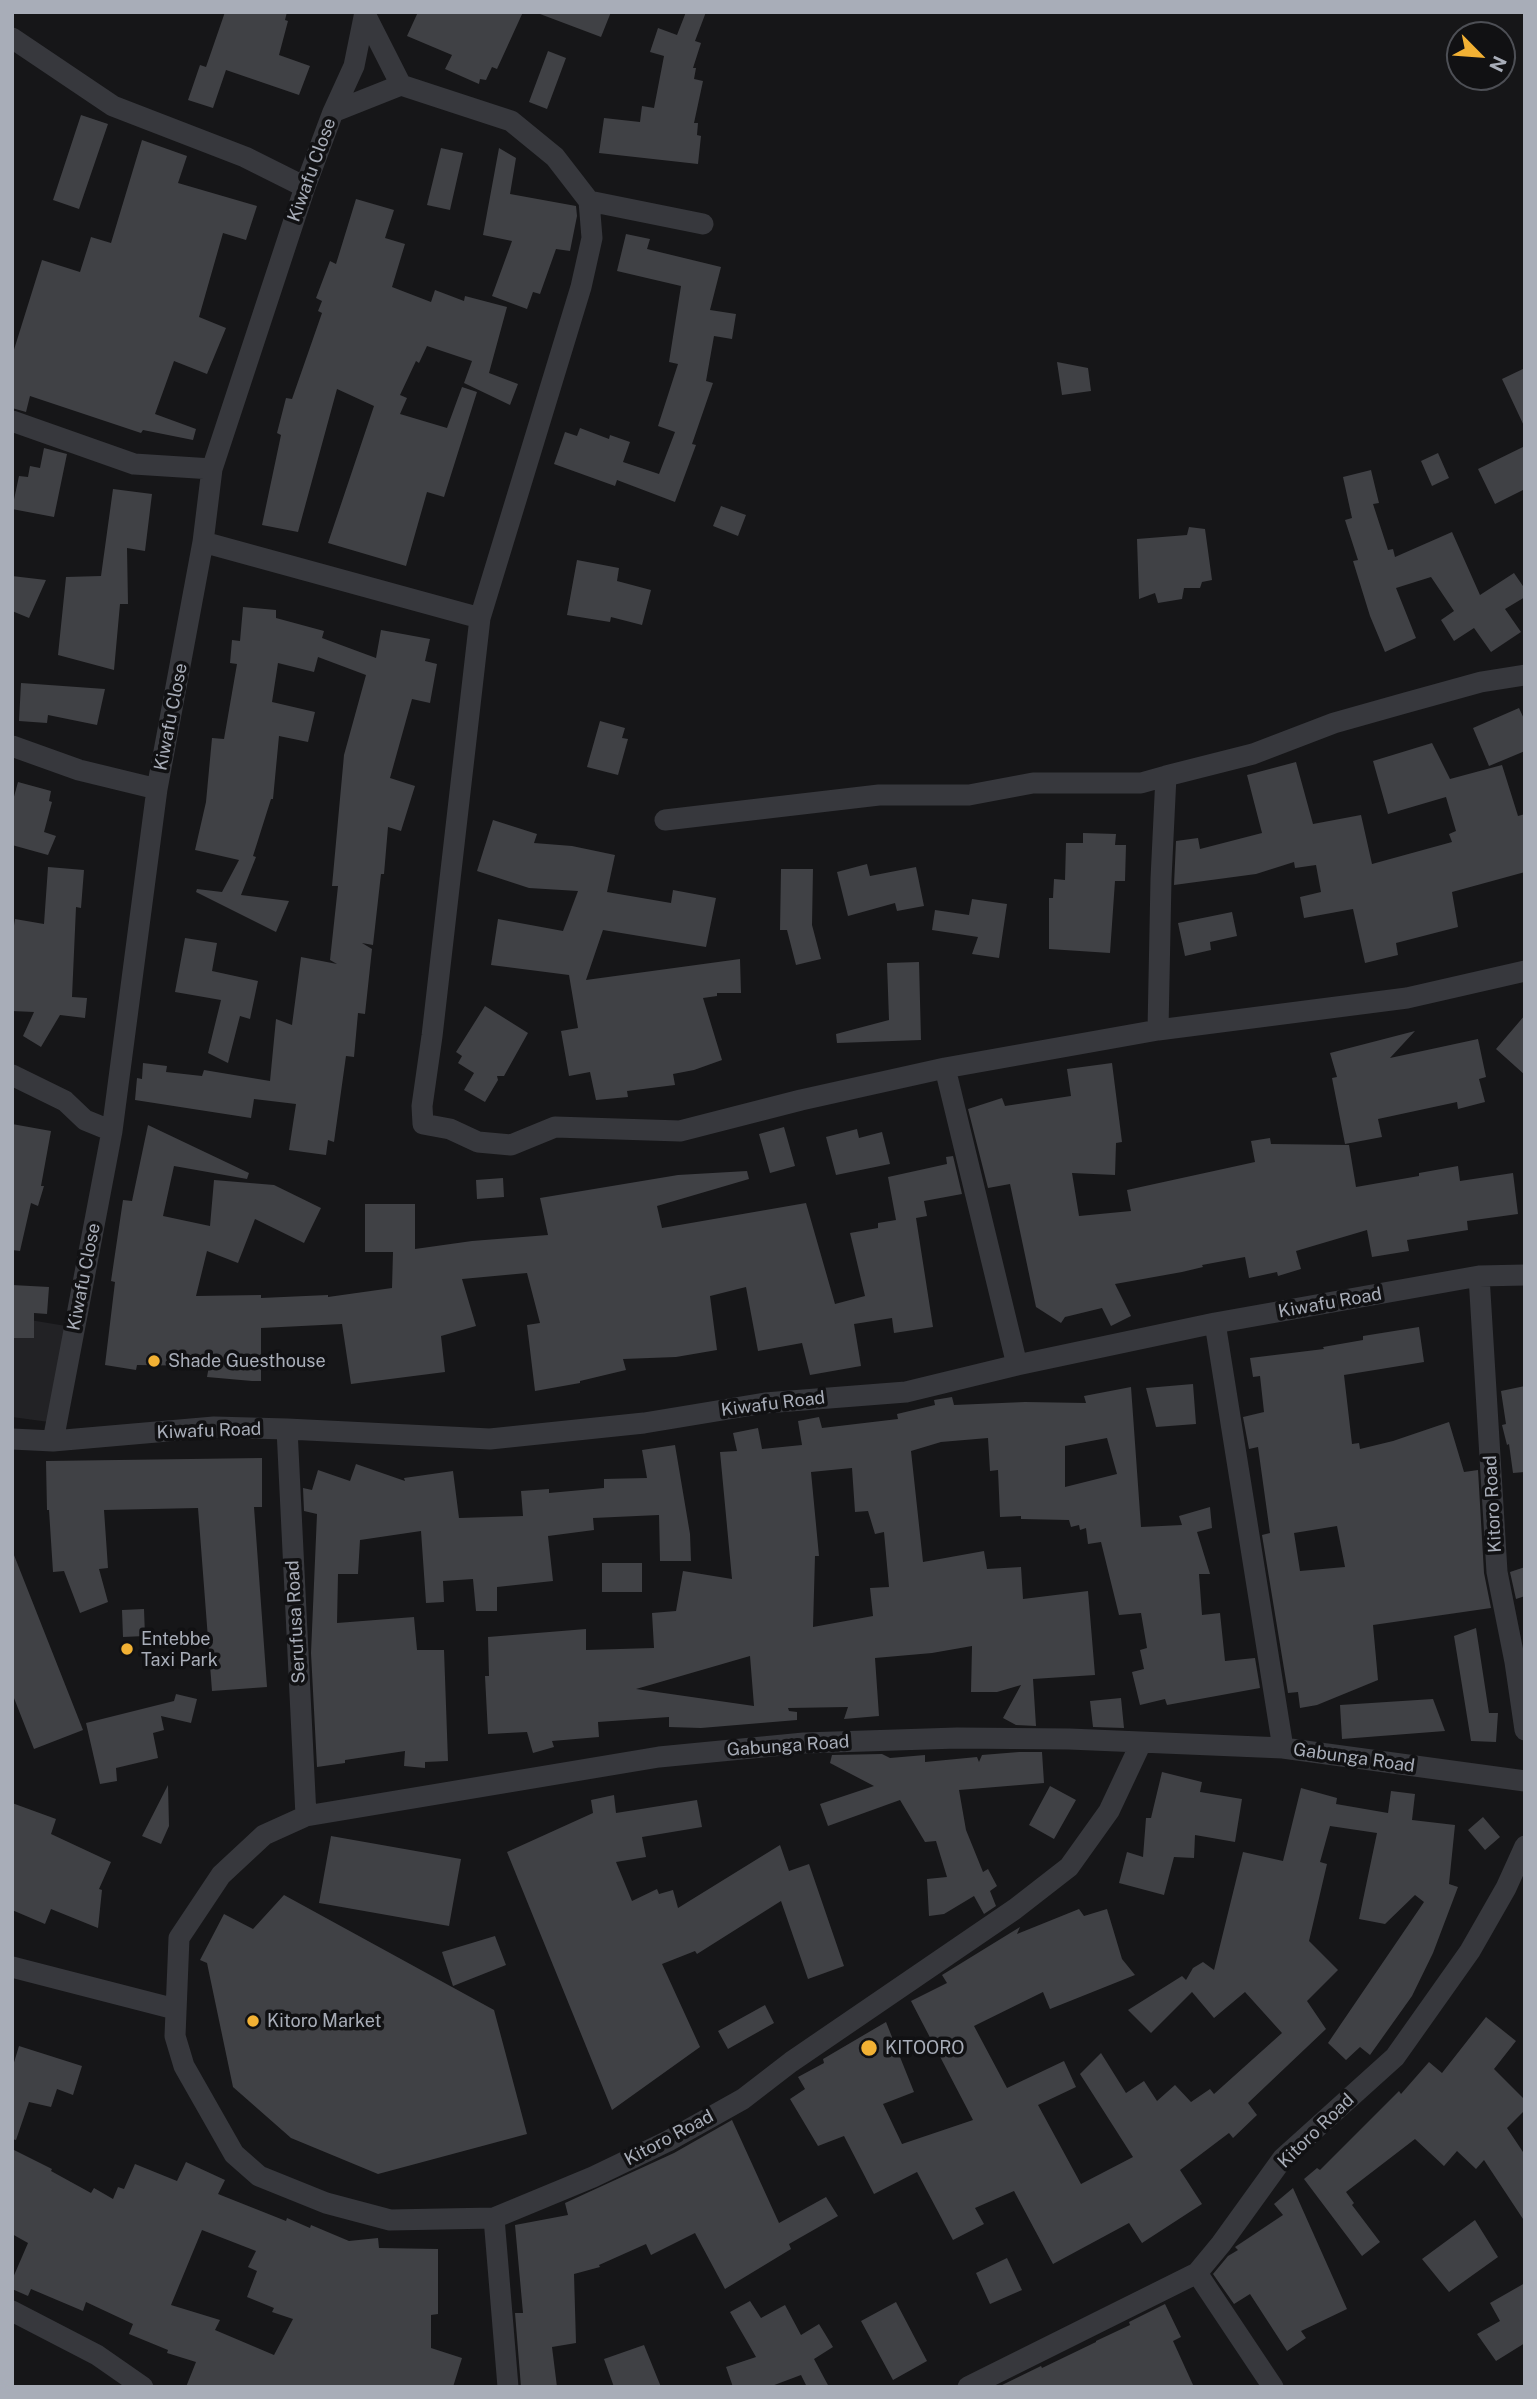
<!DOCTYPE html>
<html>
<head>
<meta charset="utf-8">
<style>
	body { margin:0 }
	#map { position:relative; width:1537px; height:2399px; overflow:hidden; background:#161618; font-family:"Public Sans",sans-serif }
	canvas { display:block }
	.frame { position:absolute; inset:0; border:14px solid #a8adb8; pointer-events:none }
	.north { position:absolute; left:1446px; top:21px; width:70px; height:70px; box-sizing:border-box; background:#111113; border:2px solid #4d4f55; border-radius:50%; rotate:115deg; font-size:19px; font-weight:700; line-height:28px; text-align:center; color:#a8adb8 }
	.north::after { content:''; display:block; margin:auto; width:24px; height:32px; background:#f2b134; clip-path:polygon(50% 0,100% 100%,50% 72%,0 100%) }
</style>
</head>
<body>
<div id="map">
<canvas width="1537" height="2399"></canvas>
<div class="frame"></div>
<div class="north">N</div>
</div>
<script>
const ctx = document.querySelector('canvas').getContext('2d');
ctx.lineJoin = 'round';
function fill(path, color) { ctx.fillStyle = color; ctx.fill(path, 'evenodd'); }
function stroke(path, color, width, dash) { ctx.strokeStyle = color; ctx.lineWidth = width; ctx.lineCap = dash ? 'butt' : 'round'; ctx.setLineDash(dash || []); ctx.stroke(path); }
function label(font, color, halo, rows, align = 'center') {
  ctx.font = font + ' "Public Sans",sans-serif'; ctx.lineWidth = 7; ctx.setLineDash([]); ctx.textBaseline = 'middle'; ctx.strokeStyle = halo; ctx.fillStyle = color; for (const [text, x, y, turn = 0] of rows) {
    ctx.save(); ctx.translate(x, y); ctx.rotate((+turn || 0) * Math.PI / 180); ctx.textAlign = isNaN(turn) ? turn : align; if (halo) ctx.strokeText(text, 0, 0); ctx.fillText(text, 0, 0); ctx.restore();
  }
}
fill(new Path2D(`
	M12,1317L66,1326L49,1422L12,1417Z`), '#222225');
fill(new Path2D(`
	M225,12H287L285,20L288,21L279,55L310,66L299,95L226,70L213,108L188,100L200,65L206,67Z
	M418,12H523L497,69L492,67L486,80L480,79L479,84L445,69L452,55L407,36Z
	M541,12H611L601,37L540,14Z
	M686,12H706L695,41L701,43L693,68H696L694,79L703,81L694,123H698L697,135L701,136L698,164L599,153L604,118L640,122L642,106L654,108L664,56L650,52L658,28L677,35Z
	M548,51L566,58L547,109L529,102Z
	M81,115L108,124L79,209L53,200Z
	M142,140L187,156L178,183L257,206L246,240L223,233L199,317L226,328L207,374L174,361L155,414L196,429L193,440L143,430L141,433L30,396L26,412L12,408V356L42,260L80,272L91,237L111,243Z
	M441,148L463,153L450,210L427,205Z
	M499,148L516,158L510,194L576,206L577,216L570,251L556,249L540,294L533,292L527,309L492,296L512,241L483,235Z
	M356,199L394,210L385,238L405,244L392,287L431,302L435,290L464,301L465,296L507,307L489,373L518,384L510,405L464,383L472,361L427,346L419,363L416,361L400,395L407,398L400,414L447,428L462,387L477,392L444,497L427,492L406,566L328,543L374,406L337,389L298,532L262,525L281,435L277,433L286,398L292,399L322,313L318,311L322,301L316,298L330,261L336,264Z
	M626,234L650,239L647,249L721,267L710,310L736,314L732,339L714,336L706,381L713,383L692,444L696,445L675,502L617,480L615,486L554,464L565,432L577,436L580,428L609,439L610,435L630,442L623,462L659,474L675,432L658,426L678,364L669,362L681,286L617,271Z
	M1057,362L1088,368L1091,391L1062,395Z
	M1525,368V428L1502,379Z
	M1525,446V489L1495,504L1478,469Z
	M44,448L67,454L54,517L12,509L19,476L28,477L30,466L40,468Z
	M1438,453L1449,478L1432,486L1421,461Z
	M1371,470L1379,503L1373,504L1388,550L1393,549L1395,557L1452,532L1480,595L1514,573L1525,589V597L1505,609L1521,632L1491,652L1474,628L1454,641L1441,620L1454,611L1431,577L1396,588L1416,638L1385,652L1370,616L1353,561L1358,560L1345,520L1352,518L1343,477Z
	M113,489L152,494L145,551L127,548L128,604H120L114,670L58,655L66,577L101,576Z
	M721,506L746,515L738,536L713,526Z
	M1189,527L1205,529L1212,580L1202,582L1200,588H1184L1182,599L1158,603L1155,593L1139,599L1137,539L1187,535Z
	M577,560L619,568L617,581L651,590L642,625L611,617L610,622L567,615Z
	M12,576L46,580L29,618L12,611Z
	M243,607L276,610V618L324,631L322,638L376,658L381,630L430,639L425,661L437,664L430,703L412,699L390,778L415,786L401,831L388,827L384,874H381L373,945L362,943L372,949L365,1014L358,1013L354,1057L346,1056L334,1142L328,1140L326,1155L289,1150L296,1104L254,1099L251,1118L135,1100L137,1078L142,1079L143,1063L167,1066L166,1072L202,1076L204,1070L270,1081L276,1019L292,1025L301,957L337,964L330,960L338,886H332L344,755L366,675L318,657L314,672L278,663L272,702L315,712L308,742L279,736L273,799H271L253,856L256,857L241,895L289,901L276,932L196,892L197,889L222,892L239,860L195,850L206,802L212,738L224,739L237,664L230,663L232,640L240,641Z
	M21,683L105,689L97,725L48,715L47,723L19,721Z
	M1519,708L1525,721V751L1489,766L1473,728Z
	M600,721L625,728L622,738L628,739L618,775L587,767Z
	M1432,743L1450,779L1502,765L1518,816L1525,814V872L1452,892L1458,927L1396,943L1398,955L1365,963L1353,909L1304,918L1300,897L1321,892L1316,865L1295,868L1294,862L1256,874L1174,885L1176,841L1198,838L1200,849L1262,833L1247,775L1296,762L1313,824L1361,815L1372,864L1452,842L1449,834L1456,831L1446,797L1388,814L1373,761Z
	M18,782L51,791L49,801L52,802L44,832L56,836L48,855L12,845V804Z
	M493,820L537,834L534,843L572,846L615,855L607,892L671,903L673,890L716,898L706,947L603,930L586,980L740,959L741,993H717V996L703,998L722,1060L694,1070L673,1074L675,1085L627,1091L628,1097L596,1100L590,1072L569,1076L561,1031L578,1028L569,975L491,965L498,919L563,931L578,891L529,888L477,871Z
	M1083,833L1116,834L1115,845H1126L1125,881H1115L1110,953L1049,949V898H1053L1054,879L1065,880L1066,843H1083Z
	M867,864L870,876L916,867L924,906L897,911L895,903L848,916L837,872Z
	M48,867L84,870L81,908L76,907L72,997L87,998L85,1018L60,1015L41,1047L23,1036L34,1012L12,1011V939L15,919L44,924Z
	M781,869H813L812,925L821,959L796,965L787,930H780Z
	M972,899L1007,904L999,958L972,954L978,937L932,930L935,910L969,915Z
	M1232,912L1237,936L1210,942L1211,950L1185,956L1178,923Z
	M185,938L217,943L212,971L258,981L250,1019L240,1016L228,1063L208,1053L221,1000L175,992Z
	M919,962L921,1040L837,1043L836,1034L889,1020L887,963Z
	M485,1006L528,1033L504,1076H497L498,1080L485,1102L464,1090L474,1073L458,1063L462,1056L456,1052Z
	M1525,1015V1075L1496,1049Z
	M1415,1031L1390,1058L1478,1039L1486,1077L1479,1079L1485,1102L1458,1109L1457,1102L1378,1119L1382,1137L1345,1144L1332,1078L1337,1077L1330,1053Z
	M1112,1063L1122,1142L1116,1143L1115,1175L1072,1173L1079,1216L1131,1211L1127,1190L1255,1162L1251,1141L1270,1138L1271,1144L1349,1145L1356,1187L1419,1176V1173L1458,1166L1460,1181L1513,1173L1518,1214L1467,1221L1468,1230L1407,1240L1409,1251L1372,1257L1367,1230L1296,1251L1301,1269L1278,1276L1277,1272L1249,1278L1245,1257L1202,1265L1203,1267L1182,1272L1115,1284L1131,1316L1111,1326L1102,1308L1065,1317L1061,1323L1036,1307L1010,1184L988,1188L968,1109L1002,1098L1005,1106L1071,1096L1067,1069Z
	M12,1124L51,1131L41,1186H44L38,1206L31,1203L20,1251L12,1250Z
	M148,1125L249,1173L247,1179L174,1166L163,1216L210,1226L214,1180L274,1185L321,1208L304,1243L255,1219L238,1263L207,1251L196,1296L261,1295V1298L328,1295V1297L392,1288L393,1252H365V1204H415V1249L472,1241L548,1235L540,1198L678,1175L747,1171L749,1179L657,1206L662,1228L806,1203L835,1304L865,1296L850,1233L878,1228V1223L896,1220L888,1177L947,1164L946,1157L953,1156L962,1194L924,1201L927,1216L916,1218L933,1327L894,1333L892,1318L854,1324L861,1366L810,1375L802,1343L758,1351L746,1287L710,1296L717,1350L676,1357L623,1359L626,1370L580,1381V1383L535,1391L527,1325L540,1323L527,1273L462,1279L476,1326L441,1336L445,1372L351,1384L342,1324L261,1328V1381H252L207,1377L209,1366L137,1365L136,1370L105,1365L115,1282L111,1281L123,1200L132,1201Z
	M784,1127L795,1166L770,1173L759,1134Z
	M857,1129L859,1138L882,1132L890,1164L836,1175L826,1137Z
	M503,1178L504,1197L477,1199L476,1180Z
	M12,1285L49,1287L47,1314L34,1313V1338H12Z
	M1419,1327L1424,1362L1344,1375L1352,1444L1359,1443L1360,1449L1393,1441L1449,1422L1464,1472L1478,1470L1484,1573L1491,1608L1373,1625L1378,1680L1317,1705L1300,1708L1298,1692L1288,1693L1262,1535L1270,1533L1258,1447L1249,1449L1243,1417L1264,1412L1260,1376L1253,1377L1250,1358L1324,1349L1323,1347L1363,1340V1336ZM1337,1526L1345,1567L1300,1571L1294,1533Z
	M1193,1384L1196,1424L1156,1427L1146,1388Z
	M1525,1386V1472L1513,1473L1509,1444L1507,1445L1502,1425L1506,1424L1501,1391Z
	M1131,1387L1141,1527L1182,1525L1179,1516L1210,1507L1212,1528L1197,1532L1210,1574H1199L1202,1615L1220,1613L1225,1661L1255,1658L1260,1688L1167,1705L1165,1699L1140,1705L1132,1672L1144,1669L1140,1650L1147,1648L1141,1613L1119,1615L1101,1542L1088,1544L1086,1528L1080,1530L1079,1525L1071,1527L1069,1520L1021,1519V1516L1000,1517L998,1470L990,1471L988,1438L941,1442L911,1451L923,1562L984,1551L987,1569L1021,1567L1023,1599L1088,1591L1095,1675L1033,1679L1036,1726L1016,1725L1003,1718L1021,1685L997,1692H971L972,1646L932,1653L875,1658L879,1716L844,1719L848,1707L788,1708L789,1711L797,1712V1720L701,1728L669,1727V1717L598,1722L599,1737L552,1741L554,1747L533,1753L527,1732L488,1734L485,1676H489L488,1637L586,1629V1650L654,1648L652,1613L676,1611L683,1571L732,1579L720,1452L737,1451L733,1433L758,1428L762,1449L802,1445L798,1421L819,1417L822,1428L898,1419L897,1414L935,1405L934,1400L952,1397L954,1405L1025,1402L1086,1403L1084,1396ZM1107,1438L1117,1474L1065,1487V1446ZM852,1468L855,1512L868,1511L875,1534L884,1532L889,1587L870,1588L873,1616L813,1627L815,1556H819L811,1472ZM750,1656L754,1706L636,1689Z
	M675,1445L690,1534L691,1561H660L659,1515L593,1518L594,1530L548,1536L553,1581L497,1587V1611H476L473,1579L443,1581L444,1602L426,1603L421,1531L360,1540L358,1574H338L337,1623L414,1617L417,1650H444L448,1761L425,1762V1768L404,1766L405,1751L345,1760V1763L317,1767L311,1653L317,1514L304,1511L303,1488L312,1490L318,1470L350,1481L356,1464L405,1481L404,1478L453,1471L459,1518L523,1516L521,1491L549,1489V1493L604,1488V1479L647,1478L642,1450Z
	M262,1458V1507H254L267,1687L212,1691L198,1508L104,1510L108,1568L99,1569L108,1602L80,1613L64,1571L53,1572L49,1510H47L46,1461Z
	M12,1550L83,1730L34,1749L12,1693Z
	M602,1563H642V1592H602Z
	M1525,1567V1596L1516,1599L1510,1572Z
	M144,1609L145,1636L123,1637L122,1610Z
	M1476,1628L1489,1713H1498L1496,1742L1471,1741L1454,1636Z
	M176,1694L197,1699L191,1723L161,1716L164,1730L153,1733L158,1758L116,1768L117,1781L100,1784L86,1723L174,1701Z
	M1121,1698L1124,1728L1093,1727L1090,1701Z
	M1433,1699L1445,1731L1342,1739L1340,1705Z
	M1019,1752H1042L1044,1783L959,1790L966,1830L983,1872L988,1869L997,1886L990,1891L996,1906L984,1914L974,1896L944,1914L929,1916L927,1879L947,1877L936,1841L925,1842L900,1800L828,1826L820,1804L874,1786L830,1763L832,1755L882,1754L890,1758L925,1755V1762L977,1757L979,1762L982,1755Z
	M1162,1772L1202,1782L1200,1792L1242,1799L1235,1842L1195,1835L1194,1858L1174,1857L1164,1895L1119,1883L1127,1852L1143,1857L1146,1818H1151Z
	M168,1785L169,1826L161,1844L142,1836Z
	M1050,1786L1076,1800L1054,1839L1029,1825Z
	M1301,1788L1337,1798L1336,1804L1388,1813L1391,1791L1415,1794L1412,1820L1455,1825L1449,1884L1458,1887L1433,1953L1412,1996L1370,2055L1360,2047L1346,2060L1328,2043L1424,1902L1415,1895L1385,1924L1359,1919L1377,1833L1330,1826L1320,1862L1327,1864L1309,1941L1338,1970L1307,2001L1326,2029L1248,2103L1257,2115L1233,2138L1229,2133L1180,2170L1202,2204L1142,2243L1129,2223L1053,2264L1014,2191L975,2208L984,2224L953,2240L917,2172L874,2194L844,2136L818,2146L790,2099L805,2089L798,2077L824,2063L823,2059L886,2022L914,2092L883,2104L902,2144L973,2120L911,2001L947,1983L942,1975L1020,1927L1017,1934L1079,1909L1084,1916L1107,1909L1122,1959L1135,1975L1050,2009L1043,1992L974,2026L1007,2088L1064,2061L1076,2087L1038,2105L1081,2184L1133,2157L1080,2074L1101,2053L1126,2093L1144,2081L1157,2101L1175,2085L1191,2102L1210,2089L1214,2094L1282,2033L1245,1992L1214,2018L1192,1992L1151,2033L1128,2010L1182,1976L1186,1980L1193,1968L1203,1962L1214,1970L1243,1852L1283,1861Z
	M614,1795L616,1813L697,1800L702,1827L642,1837L646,1857L616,1862L632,1901L657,1889L659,1894L673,1890L678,1908L780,1845L789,1871L809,1864L844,1966L808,1979L781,1901L697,1954L695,1951L662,1964L700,2047L612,2110L507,1852L593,1813L591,1800Z
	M12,1803L56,1819L51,1834L111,1862L99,1889L102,1890L98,1928L51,1909L45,1924L12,1910Z
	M1483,1817L1500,1837L1485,1850L1468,1830Z
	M331,1836L461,1859L449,1926L319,1903Z
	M284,1895L494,2010L527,2134L378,2174L291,2138L233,2087L207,1963L200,1960L224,1914L253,1929Z
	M495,1936L506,1965L453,1986L442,1952Z
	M765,2005L774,2023L728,2049L718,2031Z
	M1486,2017L1516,2041L1494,2069L1525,2100V2110L1507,2128L1525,2155V2222L1484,2160L1476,2169L1457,2151L1444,2166L1415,2139L1346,2192L1354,2203L1352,2205L1380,2242L1362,2256L1304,2179L1317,2168L1320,2170L1399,2091L1401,2094L1429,2062L1442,2073Z
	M19,2046L82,2066L73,2095L57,2089L51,2107L29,2102L16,2140L12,2139V2069Z
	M732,2120L779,2223L826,2197L838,2216L789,2244L791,2249L725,2289L695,2233L651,2255L646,2244L599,2265L600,2267L574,2274L576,2343L552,2347L557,2387H521L515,2313H523L515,2225L568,2215L565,2203L674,2153Z
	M12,2149L52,2169L51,2171L91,2193L94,2188L113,2199L118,2187L124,2189L135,2164L177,2181L186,2162L225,2180L218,2194L286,2221L287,2218L310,2228L311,2225L349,2241L378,2238L379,2248L438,2249V2314L431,2315V2348L462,2358L453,2387H186L196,2362L167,2353L168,2350L129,2334L133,2324L86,2302L83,2311L31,2289L28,2296L12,2289V2280L28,2243L12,2234ZM202,2230L256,2251L248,2267L257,2271L247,2297L274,2308L272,2312L293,2319L274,2355L215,2330L220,2320L171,2305Z
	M1293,2188L1347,2309L1301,2331L1306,2338L1287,2351L1250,2294L1234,2304L1213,2274L1228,2256L1238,2250L1235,2247L1283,2215L1274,2204Z
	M1475,2220L1498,2257L1449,2292L1422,2259Z
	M1007,2258L1022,2290L990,2304L976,2273Z
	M1525,2283V2343L1496,2361L1477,2334L1500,2321L1490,2303Z
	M750,2301L761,2318L785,2305L801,2335L819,2324L833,2347L814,2359L829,2387H807L801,2375L769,2387H733L726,2367L756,2357L730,2312Z
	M896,2302L927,2361L893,2380L861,2321Z
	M1165,2304L1181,2337L1173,2341L1194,2387H998L1041,2366L1042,2368L1096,2342V2341L1130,2325L1129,2322Z
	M644,2345L661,2387H614L604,2359Z`), '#404145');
stroke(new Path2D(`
	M365,14L401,85
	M12,38L113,106L245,157L305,187
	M333,112L401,85L511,121L555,157L589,201L592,238L581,287L480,618L432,1036L422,1106L423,1124L450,1129L478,1142L511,1145L555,1127L680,1131L801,1100L945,1068L1158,1030L1407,998L1525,971
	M589,201L703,224
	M12,421L134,464L212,469
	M203,542L480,618
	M12,746L79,770L157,789
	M665,820L879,795H969L1033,783H1141L1166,776
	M1158,1030L1161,879L1166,776L1253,754L1334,723L1405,703L1481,682L1525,675
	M945,1068L1017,1365
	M12,1075L65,1101L85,1120L112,1131
	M1479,1276L1497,1572L1515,1662L1525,1730
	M1215,1323L1283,1748
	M287,1429L306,1816
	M12,1439L53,1441L214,1427L287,1429L490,1439L644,1423L765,1403L906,1392L1017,1365L1215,1323L1479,1276L1525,1275
	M53,1441L112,1131L157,789L203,542L212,469L305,187L333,112L354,66L365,12
	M1141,1743L1109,1811L1069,1867L1015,1909L791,2062L743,2099L668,2141L593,2177L494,2218L390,2220L326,2203L259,2176L234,2154L184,2066L175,2036L179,1938L221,1875L264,1835L306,1816L659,1757L804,1743L957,1738L1069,1739L1283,1748L1525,1781
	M12,1967L175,2009
	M494,2218L508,2387
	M1197,2273L1273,2387
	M12,2311L97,2355L143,2387
	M968,2387L1197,2273L1221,2244L1283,2158L1395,2057L1470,1951L1506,1888L1525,1846`), '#37383d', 21);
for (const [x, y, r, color] of [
	[154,1361,7,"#f2b134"],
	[127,1649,7,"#f2b134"],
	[253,2021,7,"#f2b134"],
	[869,2048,9,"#f2b134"]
]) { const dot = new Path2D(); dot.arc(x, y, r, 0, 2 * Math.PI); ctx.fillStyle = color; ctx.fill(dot); stroke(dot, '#111113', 2.5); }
label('18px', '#a8adb8', '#111113', [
	["Kiwafu Close",312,170,-70],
	["Kiwafu Close",171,717,-79],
	["Kiwafu Close",84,1277,-79],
	["Kiwafu Road",1330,1303,-10],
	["Kiwafu Road",773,1404,-7],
	["Kiwafu Road",209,1431,-2],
	["Kitoro Road",1493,1504,-93],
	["Serufusa Road",296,1622,-93],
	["Gabunga Road",788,1746,-4],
	["Gabunga Road",1354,1758,8],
	["Kitoro Road",1316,2131,-44],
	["Kitoro Road",669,2138,-28]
]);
label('18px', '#a8adb8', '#111113', [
	["Shade Guesthouse",168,1361],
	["Entebbe",141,1639],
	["Taxi Park",141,1660],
	["Kitoro Market",267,2021],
	["KITOORO",885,2048]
], 'left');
</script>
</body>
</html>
